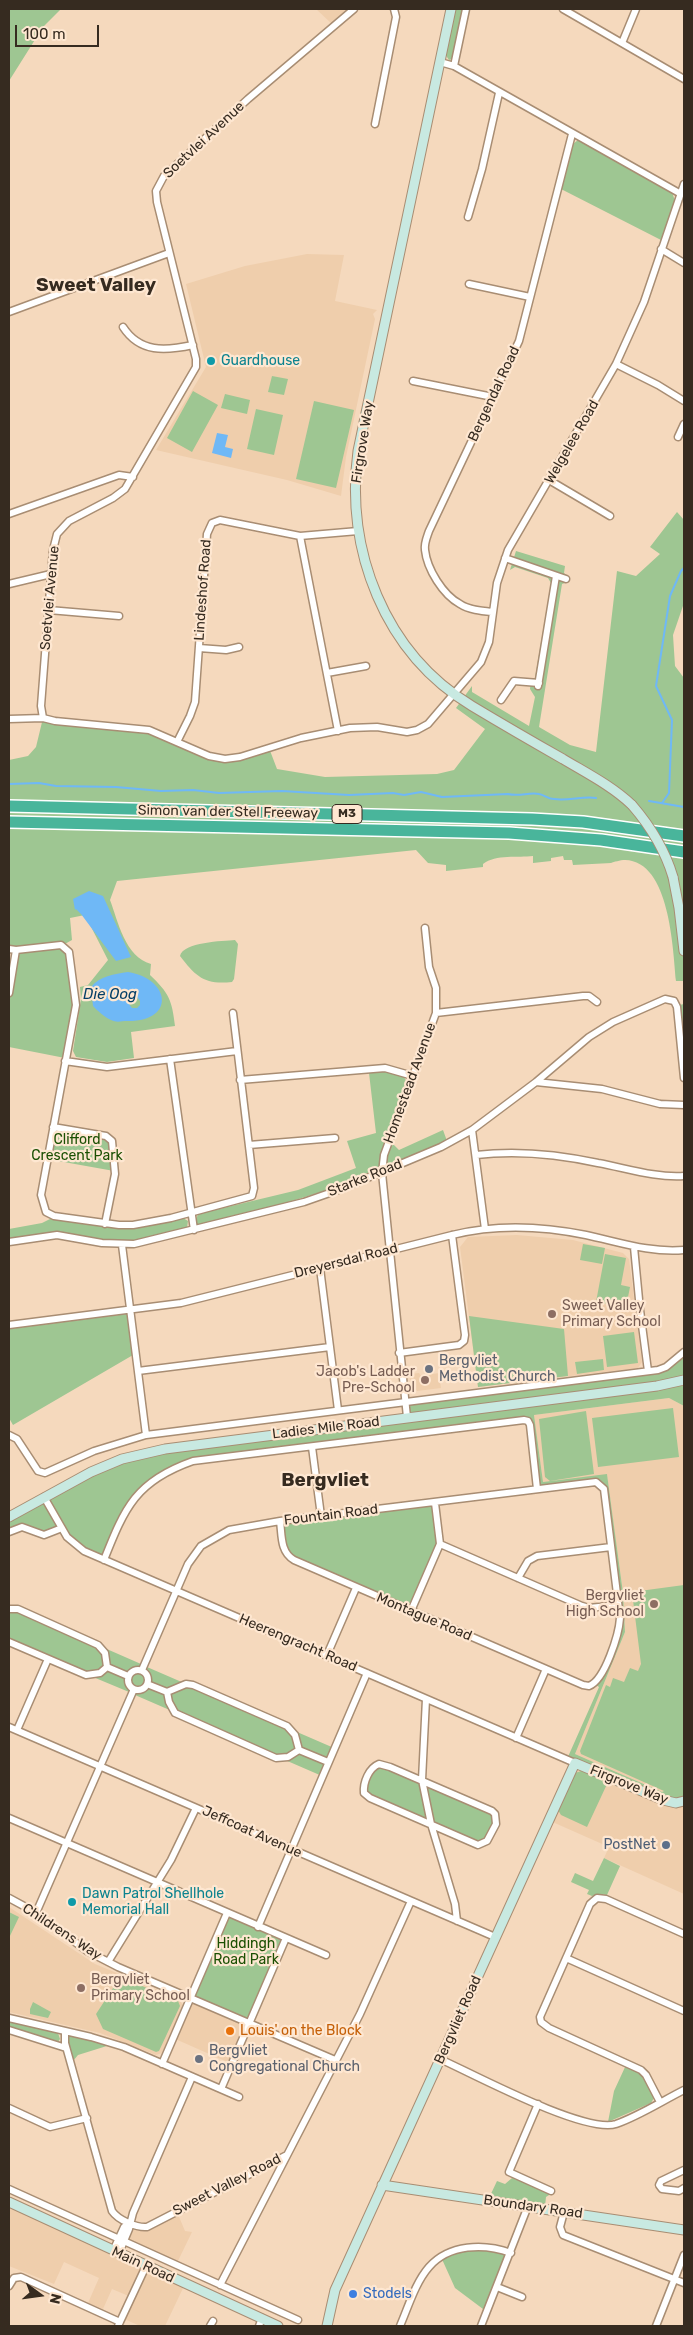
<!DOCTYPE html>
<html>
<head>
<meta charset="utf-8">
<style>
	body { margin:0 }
	#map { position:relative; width:693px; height:2335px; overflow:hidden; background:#f5d9bd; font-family:Rubik,sans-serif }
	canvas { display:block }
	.frame { position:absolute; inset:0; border:10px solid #362b20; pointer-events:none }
	.north { position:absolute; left:15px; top:2270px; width:50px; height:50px; -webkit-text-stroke:4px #fee7d1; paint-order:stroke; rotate:104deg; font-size:14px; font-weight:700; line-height:20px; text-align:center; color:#362b20 }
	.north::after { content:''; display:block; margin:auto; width:18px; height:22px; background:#362b20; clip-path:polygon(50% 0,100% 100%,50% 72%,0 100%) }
	.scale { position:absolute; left:15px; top:25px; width:84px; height:22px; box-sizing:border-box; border:2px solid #362b20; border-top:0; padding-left:6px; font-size:15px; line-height:18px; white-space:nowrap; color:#362b20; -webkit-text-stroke:4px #fee7d1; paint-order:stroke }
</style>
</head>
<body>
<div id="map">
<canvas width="693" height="2335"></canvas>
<div class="frame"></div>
<div class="north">N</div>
<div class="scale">100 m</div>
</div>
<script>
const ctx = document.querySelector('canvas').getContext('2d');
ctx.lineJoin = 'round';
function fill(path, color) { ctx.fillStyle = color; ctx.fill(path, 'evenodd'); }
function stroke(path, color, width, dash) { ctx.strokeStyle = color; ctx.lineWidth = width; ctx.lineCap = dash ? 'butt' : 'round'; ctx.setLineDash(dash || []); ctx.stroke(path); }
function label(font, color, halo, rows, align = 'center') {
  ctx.font = font + ' Rubik,sans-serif'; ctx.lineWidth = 4.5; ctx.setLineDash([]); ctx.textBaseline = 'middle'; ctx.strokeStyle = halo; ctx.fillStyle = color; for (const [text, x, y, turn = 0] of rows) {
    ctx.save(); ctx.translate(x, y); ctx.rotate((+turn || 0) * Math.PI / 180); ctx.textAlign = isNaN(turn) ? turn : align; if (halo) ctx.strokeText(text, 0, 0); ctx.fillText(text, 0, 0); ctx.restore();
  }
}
fill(new Path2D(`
	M316,9H348L332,24Z
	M307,254L344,255L335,301L377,310L373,314L375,319L346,457L341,496L287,480L156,450L206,367L186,284L245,266Z
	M517,1235L573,1240L623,1253L629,1259L642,1362L638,1368L478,1387L460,1247L468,1237Z
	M419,1373L421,1376L439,1373L441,1388L417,1391L411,1384L409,1374Z
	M669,1398L684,1406V1781L662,1792L575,1754L625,1632L623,1593L607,1475L543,1482L534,1415Z
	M575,1763L684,1801V1894L604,1858L609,1847L548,1820Z
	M9,1907L95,1964L180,1999L183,2006L162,2053L156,2055L100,2033L9,2012Z
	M191,1998L250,2023L232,2064L173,2038Z
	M9,2203L185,2284L165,2326H140L122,2318L131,2297L112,2289L103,2309L88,2303L99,2278L64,2262L54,2284L9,2266Z
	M177,2212L185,2231L192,2232L176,2265L127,2242L136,2225L142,2227Z`), '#efceac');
fill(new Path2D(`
	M9,9H61L43,27L9,81Z
	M455,9H464L454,58L449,60L445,54Z
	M578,140L672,192L675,201L661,240L561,189L573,144Z
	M272,376L288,379L284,395L268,392Z
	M193,391L218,405L192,452L167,438Z
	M225,394L250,400L247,414L221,408Z
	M314,401L354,410L336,488L296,479Z
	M256,409L283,415L274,455L247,449Z
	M677,512L684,520V603L673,635L675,666L684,678V981H676C673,949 670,861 625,860C620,860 614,862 611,863C599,864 585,864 573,865L572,860H564L563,856L551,858V861L533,863V856C518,858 496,854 483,864V867L446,871V865L428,863L416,850L117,881L110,900C118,921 125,957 151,964L150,975C169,993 172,1000 175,1026L131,1032L134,1058L107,1062L76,1057L73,1051L81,999L80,987L88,985L108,960L85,915L70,918L72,940L63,945L66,948L74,997L65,1058L9,1047V993L16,950L9,949V760L28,756L36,747L43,718L142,729L225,759L269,748L277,769L325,777L437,774L454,770L485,729L456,708L472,686V692L529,726L535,697L530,689L531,681L535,678L551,583L548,578L515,567L510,570L516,551L565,566L564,573L566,575L565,583L562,584L539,727L570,745L596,752L617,571L636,576L660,554L650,547Z
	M235,940L238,944L234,979L232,982C205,985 196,977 180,956C183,942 223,941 235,940Z
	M684,1004V1055L679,1005Z
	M387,1071L403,1076L408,1083L378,1170C320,1196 260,1210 199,1225L195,1223L198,1214L298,1190L356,1168L347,1141L376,1133L369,1073Z
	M53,1127L107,1137L111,1141L114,1171L47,1159Z
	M443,1130L447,1141L391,1165L386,1163L385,1159L392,1143L399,1150Z
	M183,1218L188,1221L187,1228L135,1241L99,1240L56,1232L9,1240V1229L42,1223L50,1219L120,1228L162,1223Z
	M583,1244L605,1248L602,1264L580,1260Z
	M605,1254L626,1258L621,1285L630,1287L626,1307L596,1302Z
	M127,1314L133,1355L13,1425L9,1418V1329Z
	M469,1316L564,1329L568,1376L478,1387Z
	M634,1332L638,1363L607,1367L603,1336Z
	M684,1352V1380L661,1386H684V1406L669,1398L534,1415L543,1482L607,1474L623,1593L625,1632L575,1754L662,1792L664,1791L581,1754L580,1751L606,1685L610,1687L613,1678L624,1682L630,1668L638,1671L641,1664L632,1592L684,1585V1801L680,1802L567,1759L599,1687L595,1684L619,1628L604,1489L600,1483L537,1489L528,1421L212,1458L177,1467L139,1493L104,1560L84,1551L62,1528L49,1534L26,1528L9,1532V1517L122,1459L406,1417L405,1401L658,1370Z
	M603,1359L604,1370L577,1374L575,1362Z
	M673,1408L679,1457L598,1467L592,1418Z
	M586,1411L594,1474L550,1481L545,1477L539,1419Z
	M435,1503L441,1538L411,1611L289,1557L280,1521Z
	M13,1608L141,1664L139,1669L144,1672L147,1667L334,1748L322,1776L135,1695L137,1690L131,1688L129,1692L9,1642V1609Z
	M379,1764L488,1809L496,1818L483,1844L367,1796L365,1784Z
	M581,1771L608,1782L587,1827L561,1815L558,1810L575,1773Z
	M604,1858L620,1866L607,1895L599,1894L592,1896L587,1894L589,1890L571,1882L575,1873L593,1881Z
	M9,1912L19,1917L9,1938Z
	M227,1913L286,1938L250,2023L191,1998Z
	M123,1978L178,2001L180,2006L159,2051L156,2052L103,2029L96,2014L119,1979Z
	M33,2002L51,2012L48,2018L30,2014V2009Z
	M9,2021L58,2033L60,2039L58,2042L9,2028Z
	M74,2036L110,2045L78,2055L73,2061L68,2042L69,2037Z
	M626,2065L642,2074L654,2098L651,2103L608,2122L614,2091Z
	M512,2178L552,2193L546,2197L545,2206L489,2198L497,2181L505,2184Z
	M479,2247L511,2253L487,2312L455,2288L441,2257Z`), '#9ec692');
fill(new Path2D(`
	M217,433L228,435L225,447L233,449L231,458L212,453Z
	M89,891L103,896L131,957L116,961L81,914L76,909L75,910L73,899Z
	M128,972C171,979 176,1022 127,1021C121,1021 117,1023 111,1020C104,1017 98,1011 93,1006L91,987C100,976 114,974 128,972ZM133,997H137L140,1001V1005L137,1008H132L129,1004V1000Z`), '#6fb8f6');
stroke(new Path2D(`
	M9,784L39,783L56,786L116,787L161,791L193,790L219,793L282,791L349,795L393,793L404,795L421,792L442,797L508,794C519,797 529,792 539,794C545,795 548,799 554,799C569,801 582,796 596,798
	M649,801L684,807
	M662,803L669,793L672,720L656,686L670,596L681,571L684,568`), '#6fb8f6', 2);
const street = new Path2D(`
	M563,9L684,79
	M622,43L636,9
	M440,62L454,66L681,194
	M454,66L466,9
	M375,124L396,17L394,9
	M468,217L482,169L499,93
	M661,249L684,263
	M469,284L530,297
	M9,312L169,253
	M123,327C140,353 165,351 193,345
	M616,364L658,385L684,401
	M413,381L493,397
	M678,437L684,424
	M549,480L610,516
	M9,514L119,475L133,477
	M300,536L338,731
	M505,558L566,579
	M9,584L51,574
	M49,610L119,616
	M493,612C482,611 469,610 460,604C443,595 427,569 425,550C424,543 427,537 429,531L519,341L572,134
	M199,648L226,650L239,647
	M327,673L366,666
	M538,686L556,576
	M501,700L514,681L539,683
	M43,718L55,721L149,730L209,756L225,759L240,757L301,738L350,728L377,727L407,732L417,730L428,724L481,662L489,642L497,583L508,550L616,364L644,302L684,184
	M43,718L41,706L53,550L57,534L69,521L113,498L125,489L196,367V359L157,202L156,191L164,176L248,99L354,9
	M9,719L43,718
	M177,742L190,716L195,702L207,534L212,523L220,520L300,536L358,531
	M9,949L16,950L61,945L69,952L76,1005L41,1195L46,1212L54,1216L119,1225H133L171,1218L252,1196L254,1188L233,1013
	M9,993L16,950
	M436,1013L583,996H589L597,1002
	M170,1059L194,1230
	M65,1061L107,1067L237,1051
	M240,1080L385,1068L413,1076
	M536,1082L602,1089L660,1104L684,1105
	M53,1127L106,1136L112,1141L115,1174L105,1224
	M472,1130L485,1229
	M249,1145L335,1138
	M476,1155C517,1150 557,1154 598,1163C626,1168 655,1178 684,1176
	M9,1242L57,1235L102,1243L134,1244L304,1202L341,1189L441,1147L472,1130L536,1082L589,1037L613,1022L665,999L674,1001L677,1007L684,1078
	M122,1245L146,1435
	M634,1247L640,1310L648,1371
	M320,1268L338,1410
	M9,1325L181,1303L452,1235C496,1224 542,1226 586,1235C619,1242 650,1253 684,1250
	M399,1353L459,1345L464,1341L465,1335L452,1235
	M138,1371L330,1347
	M407,1417L382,1173L384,1155L436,1013V988L429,967L425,928
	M9,1435L17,1439L38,1471L45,1473L94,1451L146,1435L658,1370L666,1367L684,1352
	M312,1447L321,1516
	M44,1497L67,1537L84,1551L575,1763
	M9,1532L22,1527L44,1535L62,1528
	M440,1544L582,1606L589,1608L618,1605
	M104,1560C125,1507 136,1481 193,1461L524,1420L528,1421L530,1425L537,1489
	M518,1578L528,1561L537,1556L611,1547
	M9,1609H18L98,1645L105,1653L107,1667L100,1673L86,1675L9,1642
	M411,1611L440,1544L435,1503
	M327,1655L356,1588
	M107,1667L128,1676
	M128 1680a10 10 0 1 1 20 0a10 10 0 1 1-20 0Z
	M142,1670L188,1564L201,1546L229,1530L280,1521L596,1482L604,1489L620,1618C619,1634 605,1680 589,1686L583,1685L294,1560C280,1552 282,1535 280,1521
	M147,1684L167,1692
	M186,1684L193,1685L287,1726L295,1735L299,1750L288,1757L276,1758L175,1713L169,1702L167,1692Z
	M426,1699L422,1780L431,1824L455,1904L457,1921
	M9,1727L495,1937
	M17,1730L48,1659
	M516,1738L546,1669
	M299,1750L328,1762
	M379,1764L390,1767L492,1811L495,1814L496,1824L487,1841L478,1845L370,1798L364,1793C363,1782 369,1768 379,1764Z
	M9,1818L326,1955
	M9,1898L33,1911L87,1951L118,1967L335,2060
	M36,1913L134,1689
	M258,1927L367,1673
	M566,1958L684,2011
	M108,1962L171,1860L196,1808
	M9,2018L91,2037L124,2047L239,2097
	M9,2030L66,2048
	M65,2031V2043L112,2211C118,2220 137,2228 147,2227L287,2155
	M440,2059C473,2074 585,2134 616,2124C639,2116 662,2101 684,2090
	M162,2064L227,1913
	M221,2089L286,1938
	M660,2102L646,2075L641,2070L549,2028L541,2022L540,2017L590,1904L597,1898L606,1899L684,1934
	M538,2104L509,2172L551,2191
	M9,2108L50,2127L87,2118
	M684,2170L661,2181L659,2185L662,2189L679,2191L684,2188
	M9,2189L298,2320
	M564,2212L560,2227L563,2235L684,2283
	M113,2251L124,2227L130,2222
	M119,2253L129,2229L133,2213L192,2077
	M220,2285L360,2014L411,1901
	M9,2286L14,2278L21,2277L120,2322
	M497,2287L522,2297
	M118,2326L146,2266
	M210,2326L213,2321
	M259,2326L262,2318
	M400,2326C408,2308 415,2283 429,2267C449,2244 484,2243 511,2253
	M481,2326L528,2206
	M656,2326L684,2255`);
const secondary = new Path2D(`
	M451,9L358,451C345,550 384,653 472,706C502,724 533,742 563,759C588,774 612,786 632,805
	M673,877L679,908L684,951
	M9,1517L91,1472L122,1459L165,1449L657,1386L684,1380
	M382,2185L684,2230
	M9,2202L278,2326
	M327,2326L335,2290L575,1763L663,1800L676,1803L684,1801`);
const highway = new Path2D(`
	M9,806L532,819L583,822L684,836
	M9,822L509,833L601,840L684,852`);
stroke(street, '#a88d73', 9);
stroke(secondary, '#a88d73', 11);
stroke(highway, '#fff', 14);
stroke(street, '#fff', 6);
stroke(secondary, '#c8e9e1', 9);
stroke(highway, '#49b59b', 11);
const secondaryBridge = new Path2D(`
	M632,805C651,827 665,850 673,877`);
stroke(secondaryBridge, '#a88d73', 11, []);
stroke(secondaryBridge, '#c8e9e1', 9);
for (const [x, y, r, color] of [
	[211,361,5,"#0f9aa8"],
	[552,1314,5,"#8d6e63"],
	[429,1369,5,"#6b7280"],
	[425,1380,5,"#8d6e63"],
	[654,1604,5,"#8d6e63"],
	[666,1845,5,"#5c6f8a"],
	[72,1902,5,"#0f9aa8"],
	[81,1988,5,"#8d6e63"],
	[230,2031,5,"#e8710a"],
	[199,2059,5,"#6b7280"],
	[353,2294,5,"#3f7fe0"]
]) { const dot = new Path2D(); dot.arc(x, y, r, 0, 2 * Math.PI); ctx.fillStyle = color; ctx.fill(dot); stroke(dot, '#fee7d1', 2); }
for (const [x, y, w] of [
	[347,814,30]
]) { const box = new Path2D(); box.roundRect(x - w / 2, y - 9.5, w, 19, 4); ctx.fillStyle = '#fee7d1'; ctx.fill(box); stroke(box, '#362b20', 1); }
label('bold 12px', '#362b20', null, [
	["M3",347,814]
]);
label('14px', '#362b20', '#fee7d1', [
	["Soetvlei Avenue",204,140,-43],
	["Bergendal Road",494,394,-65],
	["Firgrove Way",363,442,-81],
	["Welgelee Road",572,442,-60],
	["Lindeshof Road",203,590,-86],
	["Soetvlei Avenue",50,598,-85],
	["Simon van der Stel Freeway",228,812,1],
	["Homestead Avenue",410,1083,-70],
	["Starke Road",365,1178,-22],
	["Dreyersdal Road",346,1261,-14],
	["Ladies Mile Road",326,1428,-7],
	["Fountain Road",331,1515,-7],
	["Montague Road",424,1617,23],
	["Heerengracht Road",298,1643,23],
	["Firgrove Way",629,1785,22],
	["Jeffcoat Avenue",252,1832,24],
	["Childrens Way",62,1932,33],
	["Bergvliet Road",458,2020,-66],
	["Sweet Valley Road",227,2185,-27],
	["Boundary Road",533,2207,8],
	["Main Road",143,2265,25]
]);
label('14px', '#0d838f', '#fee7d1', [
	["Guardhouse",221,361],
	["Dawn Patrol Shellhole",82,1894],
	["Memorial Hall",82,1910]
], 'left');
label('14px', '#1b5003', '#fee7d1', [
	["Clifford",77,1140],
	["Crescent Park",77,1156],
	["Hiddingh",246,1944],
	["Road Park",246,1960]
]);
label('14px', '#785e54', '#fee7d1', [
	["Sweet Valley",562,1306],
	["Primary School",562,1322],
	["Jacob's Ladder",415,1372,"right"],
	["Pre-School",415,1388,"right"],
	["Bergvliet",644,1596,"right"],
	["High School",644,1612,"right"],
	["Bergvliet",91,1980],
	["Primary School",91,1996]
], 'left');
label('14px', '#5b616d', '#fee7d1', [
	["Bergvliet",439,1361],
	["Methodist Church",439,1377],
	["Bergvliet",209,2051],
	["Congregational Church",209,2067]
], 'left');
label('14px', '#4e5e75', '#fee7d1', [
	["PostNet",656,1845]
], 'right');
label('14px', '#c56008', '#fee7d1', [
	["Louis' on the Block",240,2031]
], 'left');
label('14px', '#366cbe', '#fee7d1', [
	["Stodels",363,2294]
], 'left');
label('italic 15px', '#053f67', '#fee7d1', [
	["Die Oog",110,995]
]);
label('bold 19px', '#362b20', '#fee7d1', [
	["Sweet Valley",96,286],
	["Bergvliet",325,1481]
]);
</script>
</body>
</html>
